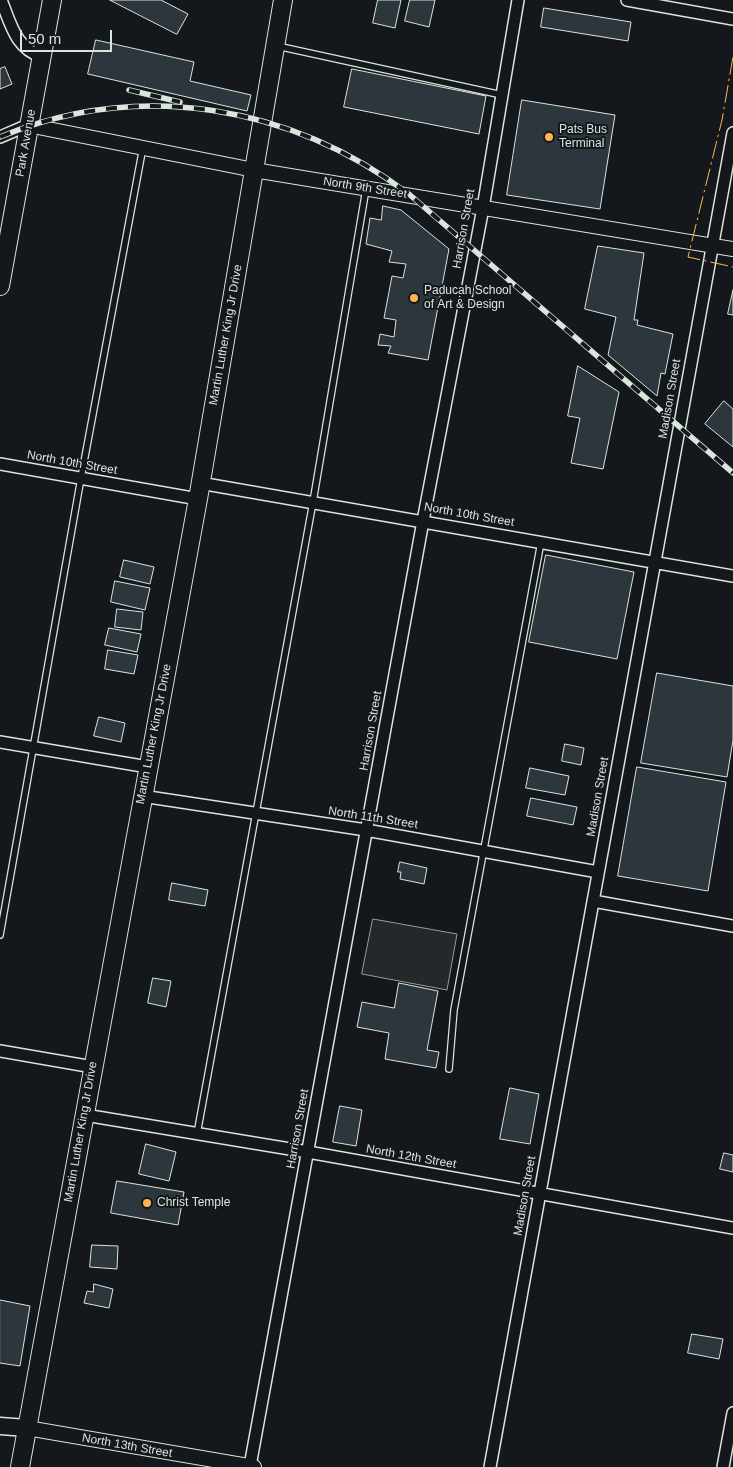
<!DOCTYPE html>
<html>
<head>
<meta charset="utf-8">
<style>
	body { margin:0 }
	#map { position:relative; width:733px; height:1467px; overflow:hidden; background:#14181c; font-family:Arial,sans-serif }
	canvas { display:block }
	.scale { position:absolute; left:20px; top:30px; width:92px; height:22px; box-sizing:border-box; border:2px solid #d8e6dc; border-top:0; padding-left:6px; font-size:15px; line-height:18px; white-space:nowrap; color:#d8e6dc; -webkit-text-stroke:4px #14181c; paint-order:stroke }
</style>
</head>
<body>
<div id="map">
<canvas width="733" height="1467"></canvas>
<div class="scale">50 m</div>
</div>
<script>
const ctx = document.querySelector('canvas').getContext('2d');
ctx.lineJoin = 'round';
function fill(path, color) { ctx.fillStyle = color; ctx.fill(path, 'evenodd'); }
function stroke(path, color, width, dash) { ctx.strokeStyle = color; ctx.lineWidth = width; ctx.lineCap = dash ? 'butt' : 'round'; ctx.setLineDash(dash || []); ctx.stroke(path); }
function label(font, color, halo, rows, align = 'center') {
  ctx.font = font + ' Arial,sans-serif'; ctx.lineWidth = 4; ctx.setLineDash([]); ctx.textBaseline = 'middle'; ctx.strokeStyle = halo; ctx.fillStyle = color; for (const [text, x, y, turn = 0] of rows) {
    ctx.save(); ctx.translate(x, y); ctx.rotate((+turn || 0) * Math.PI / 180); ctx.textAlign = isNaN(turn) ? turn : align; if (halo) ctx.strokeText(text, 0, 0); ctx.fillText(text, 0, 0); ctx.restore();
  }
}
const parking = new Path2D(`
	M373,919L457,934L447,990L362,974Z`);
fill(parking, '#24282b');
stroke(parking, '#939e99', 1);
const building = new Path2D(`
	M110,0H161L188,14L177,34Z
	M378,0H401L395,28L373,23Z
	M410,0H435L429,27L405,21Z
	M544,8L631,22L628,41L541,27Z
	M96,40L194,62L190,81L251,95L247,111L88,74Z
	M5,67L12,84L0,89V69Z
	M352,69L486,96L479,134L344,107Z
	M522,100L615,115L600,209L507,195Z
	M383,206L401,210L449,249L428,360L388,353L391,346L378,345L380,334L394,337L396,320L384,318L392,276L403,278L406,264L389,262L392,251L366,244L370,218L381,220Z
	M598,246L644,253L634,320H638L637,325L673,334L665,374L661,373L657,396L608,355L616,317L585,309Z
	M733,290V315L728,314Z
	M578,366L619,392L603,469L571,463L580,418L568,416Z
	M724,401L733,409V447L705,424Z
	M546,555L634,572L617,659L529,642Z
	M124,560L154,567L150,584L120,577Z
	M115,581L150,588L145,610L111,602Z
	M117,609L143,612L141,630L115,627Z
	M109,628L141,634L137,652L105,645Z
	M108,650L138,655L134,674L105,669Z
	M657,673L733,686V740L727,777L641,763Z
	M99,717L125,723L121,742L94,736Z
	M565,744L584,748L581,765L562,761Z
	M637,767L726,782L708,891L618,876Z
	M530,768L569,776L565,795L526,788Z
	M531,798L577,807L573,825L527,816Z
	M400,862L427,868L424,884L400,879L401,872H398Z
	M172,883L208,890L205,906L169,900Z
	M153,978L171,981L166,1007L148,1003Z
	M399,983L438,991L427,1050L439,1052L436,1068L385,1059L389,1033L357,1027L362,1002L394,1008Z
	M510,1088L539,1094L530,1144L500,1139Z
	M340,1106L362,1110L356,1146L333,1142Z
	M146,1144L176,1152L169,1181L139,1174Z
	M724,1153L733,1155V1172L720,1169Z
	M117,1181L184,1192L178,1225L111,1213Z
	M92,1245L118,1246L117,1269L90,1267Z
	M94,1284L113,1289L109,1308L84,1303L87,1291L93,1292Z
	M0,1300L30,1306L20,1366L0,1363Z
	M692,1334L723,1339L719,1359L688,1353Z`);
fill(building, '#2c363c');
stroke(building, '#d8e6dc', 1);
const service = new Path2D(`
	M277,46L502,95
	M0,935L81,478L143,147
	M449,1069L454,1010L541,542
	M197,1134L313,502L366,189`);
const minor = new Path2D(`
	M1,0C11,24 15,48 42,57
	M627,0L733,19
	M0,137L28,125
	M0,464L198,499
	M200,483L733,576
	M0,742L148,767
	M142,796L366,830L598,872
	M593,901L733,926
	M0,1051L93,1067
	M85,1115L308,1152L733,1228
	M250,1466L423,521L483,208L518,0
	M490,1467L733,133
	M723,1467L733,1413`);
const tertiary = new Path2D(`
	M28,125L254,170L733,249
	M27,1428L254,1467`);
const secondary = new Path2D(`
	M0,1426L27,1428`);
const primary = new Path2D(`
	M0,286L52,0
	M20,1467L198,499L283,0`);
stroke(service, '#d8e6dc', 8);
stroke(minor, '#d8e6dc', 14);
stroke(tertiary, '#d8e6dc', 16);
stroke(secondary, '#d8e6dc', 19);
stroke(primary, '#d8e6dc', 20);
stroke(service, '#14181c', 5.5);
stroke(minor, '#14181c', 11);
stroke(tertiary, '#14181c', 14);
stroke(secondary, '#14181c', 16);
stroke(primary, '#14181c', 18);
const rail = new Path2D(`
	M129,90L180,102
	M0,137C139,79 291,105 410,195L733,473`);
stroke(rail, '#d8e6dc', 5.5);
stroke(rail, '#14181c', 4, [11]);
stroke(new Path2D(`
	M733,57L722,120L688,257L733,267`), '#ffb74d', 1, [18, 4, 2.5, 4]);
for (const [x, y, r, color] of [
	[549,137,5,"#ffb74d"],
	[414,298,5,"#ffb74d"],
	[147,1203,5,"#ffb74d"]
]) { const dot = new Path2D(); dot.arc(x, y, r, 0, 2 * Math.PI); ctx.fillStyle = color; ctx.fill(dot); stroke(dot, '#14181c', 2); }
label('12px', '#d8e6dc', '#14181c', [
	["Pats Bus",559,130],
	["Terminal",559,144],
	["Paducah School",424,291],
	["of Art & Design",424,305],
	["Christ Temple",157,1203]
], 'left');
label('12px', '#d8e6dc', '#14181c', [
	["Park Avenue",26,143,-80],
	["North 9th Street",365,188,9],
	["Harrison Street",464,229,-80],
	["Martin Luther King Jr Drive",226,335,-80],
	["Madison Street",670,399,-80],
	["North 10th Street",72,463,10],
	["North 10th Street",469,515,10],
	["Harrison Street",371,731,-80],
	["Martin Luther King Jr Drive",154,734,-79],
	["Madison Street",598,797,-80],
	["North 11th Street",373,818,9],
	["Harrison Street",298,1129,-80],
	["Martin Luther King Jr Drive",81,1132,-80],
	["North 12th Street",411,1157,10],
	["Madison Street",525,1196,-80],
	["North 13th Street",127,1446,10]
]);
</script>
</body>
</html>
